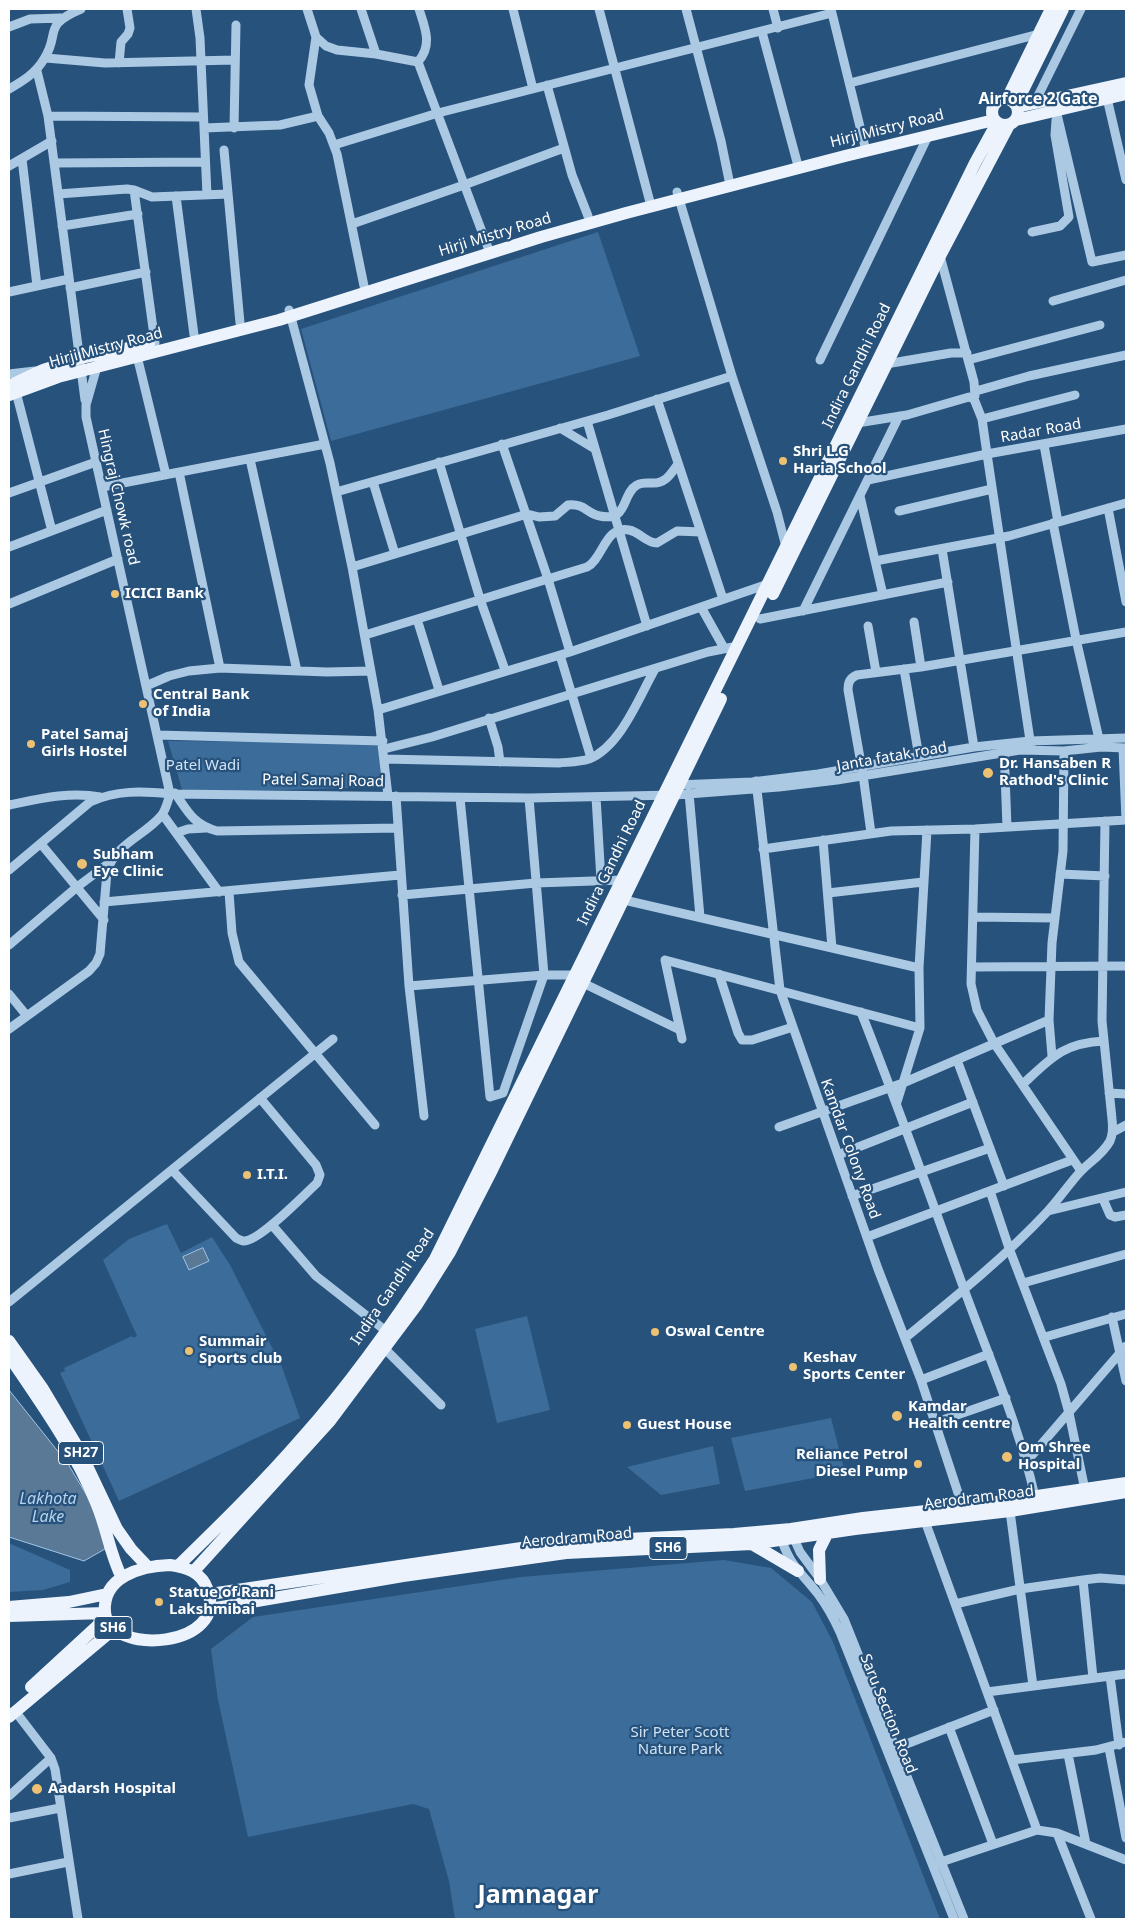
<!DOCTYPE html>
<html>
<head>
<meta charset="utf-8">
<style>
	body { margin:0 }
	#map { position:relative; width:1135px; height:1928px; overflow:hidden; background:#27527c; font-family:"Noto Sans",sans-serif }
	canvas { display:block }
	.frame { position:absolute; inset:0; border:10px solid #fff; pointer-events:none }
</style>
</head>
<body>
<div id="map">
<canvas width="1135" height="1928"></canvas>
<div class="frame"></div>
</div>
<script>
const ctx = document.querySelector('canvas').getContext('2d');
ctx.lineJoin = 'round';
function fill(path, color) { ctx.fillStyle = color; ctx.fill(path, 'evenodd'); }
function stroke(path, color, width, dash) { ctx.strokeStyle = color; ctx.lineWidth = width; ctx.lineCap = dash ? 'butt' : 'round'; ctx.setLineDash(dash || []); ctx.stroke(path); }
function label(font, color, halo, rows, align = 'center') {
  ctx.font = font + ' "Noto Sans",sans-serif'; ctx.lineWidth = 4.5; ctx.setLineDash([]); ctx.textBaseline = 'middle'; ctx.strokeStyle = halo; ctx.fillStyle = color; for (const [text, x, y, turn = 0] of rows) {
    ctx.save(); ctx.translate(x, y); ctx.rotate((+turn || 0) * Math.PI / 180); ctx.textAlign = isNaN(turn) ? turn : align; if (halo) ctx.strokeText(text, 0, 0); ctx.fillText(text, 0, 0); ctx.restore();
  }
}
fill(new Path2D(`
	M598,232L640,356L331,441L301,329Z
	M168,741L378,743L382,787L183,793Z
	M167,1224L181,1253L212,1237L230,1265L282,1367L300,1418L119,1501L60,1373L65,1371L64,1368L132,1336L133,1338L137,1336L103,1260L129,1239Z
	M527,1316L550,1410L497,1423L475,1329Z
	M831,1418L845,1472L745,1491L731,1438Z
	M713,1446L720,1484L661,1495L627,1467Z
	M9,1543L70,1570V1582L43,1590L9,1592Z
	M724,1560L771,1568L812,1602L833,1642L940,1919H455L449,1881L429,1809L413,1804L248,1837L218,1700L211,1649L253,1617L521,1577Z`), '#3b6c9a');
const water = new Path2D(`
	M203,1248L209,1261L189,1270L183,1257Z
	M9,1390L68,1464L101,1519L105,1549L84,1561L9,1537Z`);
fill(water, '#5a7997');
stroke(water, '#a1c5e5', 1);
stroke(new Path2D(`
	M196,9L200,38L207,195
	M307,9L316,37L326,46L337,50L376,54L418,62
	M361,9L376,54
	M419,9C425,28 433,45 418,62L490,253
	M513,9L533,89
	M599,9L651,206
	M686,9L721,141L730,185
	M773,9L778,28
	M831,9L866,151
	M9,27L30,19L61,18
	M762,32L797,162
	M316,37L309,85L318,116L329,133L337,154L364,286
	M46,58L105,63L235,60
	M119,63L121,42L128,34L130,28L127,9
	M37,71L48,116L85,400
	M850,83L1039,34
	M547,85L572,175L588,216
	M9,89C23,81 36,73 44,59C61,33 41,26 81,9
	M1107,98L1126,180
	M1034,104L1081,9
	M1056,110L1092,262L1126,255
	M48,116L203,117
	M204,128L280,125L318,116
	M234,128L236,25
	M334,145L438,113L832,13
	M224,150L240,323
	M22,159L37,286
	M55,163L205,162
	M9,166L52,141
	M134,190L155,343
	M677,192L732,376L777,512L786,547
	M58,194L127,189L134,190L152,197L228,194
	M176,196L194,335
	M352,224L464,185L564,148
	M62,226L138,214
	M1032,232L1060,226L1069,217L1055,135L1056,120
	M940,256L974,382L975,396
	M70,288L146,272
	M9,292L69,279
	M1053,301L1126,280
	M289,310L330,463L352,567L378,710L388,796
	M137,356L166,475
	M820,360L928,136
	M968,360L1100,325
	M886,364L951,353H967
	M9,374L35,371
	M976,391L1029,376L1126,355
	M16,392L52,531
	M657,399L723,599
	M982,419L1075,395
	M587,421L647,626
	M857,423L907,415L969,397L974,399L982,419L987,454L1126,429
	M560,428L595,449
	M502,444L548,579L570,652
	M1044,445L1058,522
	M250,459L297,671
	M439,462L480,599L505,670
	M179,472L220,668
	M868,480L987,454L1031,747
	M373,482L395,554
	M102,487L325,444
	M336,492L608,415L732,376
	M9,493L96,462
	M860,496L883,595
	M1108,508L1126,602
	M899,511L992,489
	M1053,523L1076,639L1099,739
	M9,547L107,510
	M942,549C953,615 963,681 974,747
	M875,561L1009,536L1126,503
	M352,567L527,514L539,517L555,516L568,505C585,503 587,514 600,516C629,522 621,494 637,485C642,482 647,483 652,483C666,484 671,473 678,464
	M9,604L118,559
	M701,607L724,648
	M803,611L899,416
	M417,619L439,690
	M760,619L948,582
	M914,622L921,667
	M868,626L876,672
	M365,635L587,567C603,559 605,525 629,530C640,532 646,543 657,543L677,531L701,532
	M560,655L591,758
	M904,669L919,757
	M146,686L169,676L189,671L220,668L327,672L371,671
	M378,710L570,652L768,584
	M489,718L498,747L500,762
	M157,735L383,741
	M1004,747L1007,827
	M1123,748L1126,820
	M384,749L432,737L708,652L738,646
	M385,759L559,763C569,762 580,762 589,759C621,746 639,697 655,669
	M756,781L780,990L878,1269L921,1380L964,1511
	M676,785L752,782L818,774L974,747L1030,741L1126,738
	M175,793C188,812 194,825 217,831L397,828
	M689,793L700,917
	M396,796L409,986L424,1116
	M596,797L601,880
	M460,798L490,1097L503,1093L544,975L529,798
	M9,805C38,799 70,791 100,797
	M163,815L219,892
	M975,829L971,984L977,1010L994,1043L1081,1171
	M176,833L188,829L206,828
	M871,833L863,775L848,690C848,682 850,678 857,675L921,667L1126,632
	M823,840L832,948
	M41,844L104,920
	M763,849L891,831L975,829L1126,820
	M9,870L90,802C116,790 142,791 170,794L529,798L675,795L779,787L837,780L1020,750L1064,751L1101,747L1126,748
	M1060,874L1105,876
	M229,892L232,933L239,962L375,1125
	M828,893L923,882
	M402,895L536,883L622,880
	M624,900L919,968
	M104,902L400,875
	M974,917L1055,918
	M9,945L77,887L109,863
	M972,967L1126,966
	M719,974L738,1033L742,1040H752L793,1027
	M583,983L680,1030
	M409,986L544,975H575
	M9,994L27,1016
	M861,1012C897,1103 930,1196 964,1289C989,1358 1019,1425 1035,1497
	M9,1029L89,971L96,963L100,954L107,872C115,844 144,836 161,816C166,810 168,800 170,794L86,417V405L98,363
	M682,1039L665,960L920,1028
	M1052,1056L1049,1020L1052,943L1063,851L1064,751
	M957,1060L1004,1186
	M1023,1084C1051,1058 1063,1043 1104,1041
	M1109,1093L1126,1094
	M897,1102L920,1028L919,968L927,830
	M779,1127L903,1083L1049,1020
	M1113,1132L1126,1125
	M838,1155L973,1102
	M172,1170L236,1238C236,1238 242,1241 243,1241C258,1243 305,1194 317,1183L320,1175L316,1165L260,1098
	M990,1191L1009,1248L1061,1384L1069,1413L1085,1490
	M852,1196L990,1148
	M1103,1199L1110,1215L1115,1217L1126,1215
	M1048,1211L1126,1192
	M272,1225L316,1276L386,1331
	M867,1237L1072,1160
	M1023,1283L1126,1254
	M9,1302L333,1039
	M1112,1317L1126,1381
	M1045,1337L1126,1314
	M905,1338C954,1298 1004,1258 1047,1212C1059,1199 1069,1184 1081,1171C1091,1161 1103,1154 1110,1141C1113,1134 1113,1127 1112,1119L1102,1021L1105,821
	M385,1349L441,1405
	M921,1380L989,1354
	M934,1423L1006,1398
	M1027,1461L1126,1346
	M1010,1511L1033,1686
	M925,1521L1037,1830
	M780,1534C788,1564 801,1572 818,1594C827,1606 834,1619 840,1632L954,1919
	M792,1534L800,1552L820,1579L844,1619L964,1919
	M1083,1580L1093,1678
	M955,1604L1020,1589L1083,1580L1100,1578L1126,1580
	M1110,1676L1119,1745
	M987,1692L1126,1674
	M15,1711L51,1758L55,1769L78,1919
	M949,1727L993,1844
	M896,1748L994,1710
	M1109,1748L1126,1838
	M1068,1754L1086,1844
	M1012,1760L1096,1750L1126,1742
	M9,1796L51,1758
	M9,1818L60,1808
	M1057,1833L1091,1919
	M938,1863L1037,1830L1057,1833L1126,1860
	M9,1874L68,1862`), '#acc9e4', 9);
stroke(new Path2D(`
	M1007,99L1051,9
	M992 112a13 13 0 1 1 26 0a13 13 0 1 1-26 0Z
	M1015,104L1024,88L1063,9
	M1017,107L1126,83
	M1016,120L1126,94
	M9,386L43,370L80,358L149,344
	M9,395L58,377L279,320L541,237L626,213L845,156L994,120
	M773,594L940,256L1009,125
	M9,1341L43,1389L80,1451L117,1529L131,1549L148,1567
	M9,1356C41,1403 76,1452 97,1505C107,1529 110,1555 122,1578
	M752,1544L798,1571
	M170,1565C186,1567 201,1572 207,1588C231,1648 108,1657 105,1612C102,1576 142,1566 170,1565Z
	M178,1566C220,1525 263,1483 302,1438C351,1383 395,1321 435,1259L975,163L997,123
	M194,1571L330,1421L416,1306L450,1252L491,1172L721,699
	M820,1579L819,1550L828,1532
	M210,1594L562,1542L734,1534L791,1529L863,1518L962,1507L1126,1483
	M9,1607L69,1602L107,1594
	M210,1609L403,1576L566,1553L752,1544L855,1529L1010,1511L1126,1492
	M9,1616L105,1613
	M31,1687L106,1618
	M9,1717L114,1629`), '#ecf3fc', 12);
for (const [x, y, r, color] of [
	[783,461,5,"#ecc172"],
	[115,594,5,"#ecc172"],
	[143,704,5,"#ecc172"],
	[31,744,5,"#ecc172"],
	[988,773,6,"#ecc172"],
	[82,864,6,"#ecc172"],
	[247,1175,5,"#ecc172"],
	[655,1332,5,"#ecc172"],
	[189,1351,5,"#ecc172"],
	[793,1367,5,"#ecc172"],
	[897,1416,6,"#ecc172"],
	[627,1425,5,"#ecc172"],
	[1007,1457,6,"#ecc172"],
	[918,1464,5,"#ecc172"],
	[159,1602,5,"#ecc172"],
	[37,1789,6,"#ecc172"]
]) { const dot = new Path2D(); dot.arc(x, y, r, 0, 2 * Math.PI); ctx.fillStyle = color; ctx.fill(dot); stroke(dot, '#27527c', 2); }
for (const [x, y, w] of [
	[81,1453,45],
	[668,1548,38],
	[113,1628,38]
]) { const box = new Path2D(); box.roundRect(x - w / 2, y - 11.5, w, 23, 4); ctx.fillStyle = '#27527c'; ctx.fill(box); stroke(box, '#fff', 1); }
label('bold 14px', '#fff', null, [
	["SH27",81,1453],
	["SH6",668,1548],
	["SH6",113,1628]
]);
label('15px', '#fff', '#27527c', [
	["Hirji Mistry Road",887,129,-14],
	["Hirji Mistry Road",495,235,-17],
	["Hirji Mistry Road",106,348,-15],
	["Indira Gandhi Road",857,366,-64],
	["Radar Road",1041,431,-10],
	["Hingraj Chowk road",118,497,77],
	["Janta fatak road",892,757,-10],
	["Patel Samaj Road",323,781,1],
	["Indira Gandhi Road",612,863,-64],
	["Kamdar Colony Road",850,1149,70],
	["Indira Gandhi Road",393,1287,-56],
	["Aerodram Road",979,1498,-7],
	["Aerodram Road",577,1538,-5],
	["Saru Section Road",888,1714,68]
]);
label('bold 15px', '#fff', '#27527c', [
	["Shri L.G",793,452],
	["Haria School",793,469],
	["ICICI Bank",125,594],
	["Central Bank",153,695],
	["of India",153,712],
	["Patel Samaj",41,735],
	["Girls Hostel",41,752],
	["Dr. Hansaben R",999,764],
	["Rathod's Clinic",999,781],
	["Subham",93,855],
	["Eye Clinic",93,872],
	["I.T.I.",257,1175],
	["Oswal Centre",665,1332],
	["Summair",199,1342],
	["Sports club",199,1359],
	["Keshav",803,1358],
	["Sports Center",803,1375],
	["Kamdar",908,1407],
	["Health centre",908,1424],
	["Guest House",637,1425],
	["Om Shree",1018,1448],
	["Hospital",1018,1465],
	["Reliance Petrol",908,1455,"right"],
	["Diesel Pump",908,1472,"right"],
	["Statue of Rani",169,1593],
	["Lakshmibai",169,1610],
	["Aadarsh Hospital",48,1789]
], 'left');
label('15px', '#cfe2f4', '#27527c', [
	["Patel Wadi",203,766],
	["Sir Peter Scott",680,1733],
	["Nature Park",680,1750]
]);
label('bold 16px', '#fff', '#27527c', [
	["Airforce 2 Gate",1038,99]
]);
label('italic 16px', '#b7d3ec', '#27527c', [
	["Lakhota",48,1499],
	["Lake",48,1517]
]);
label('bold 25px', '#fff', '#27527c', [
	["Jamnagar",538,1896]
]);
</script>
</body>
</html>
